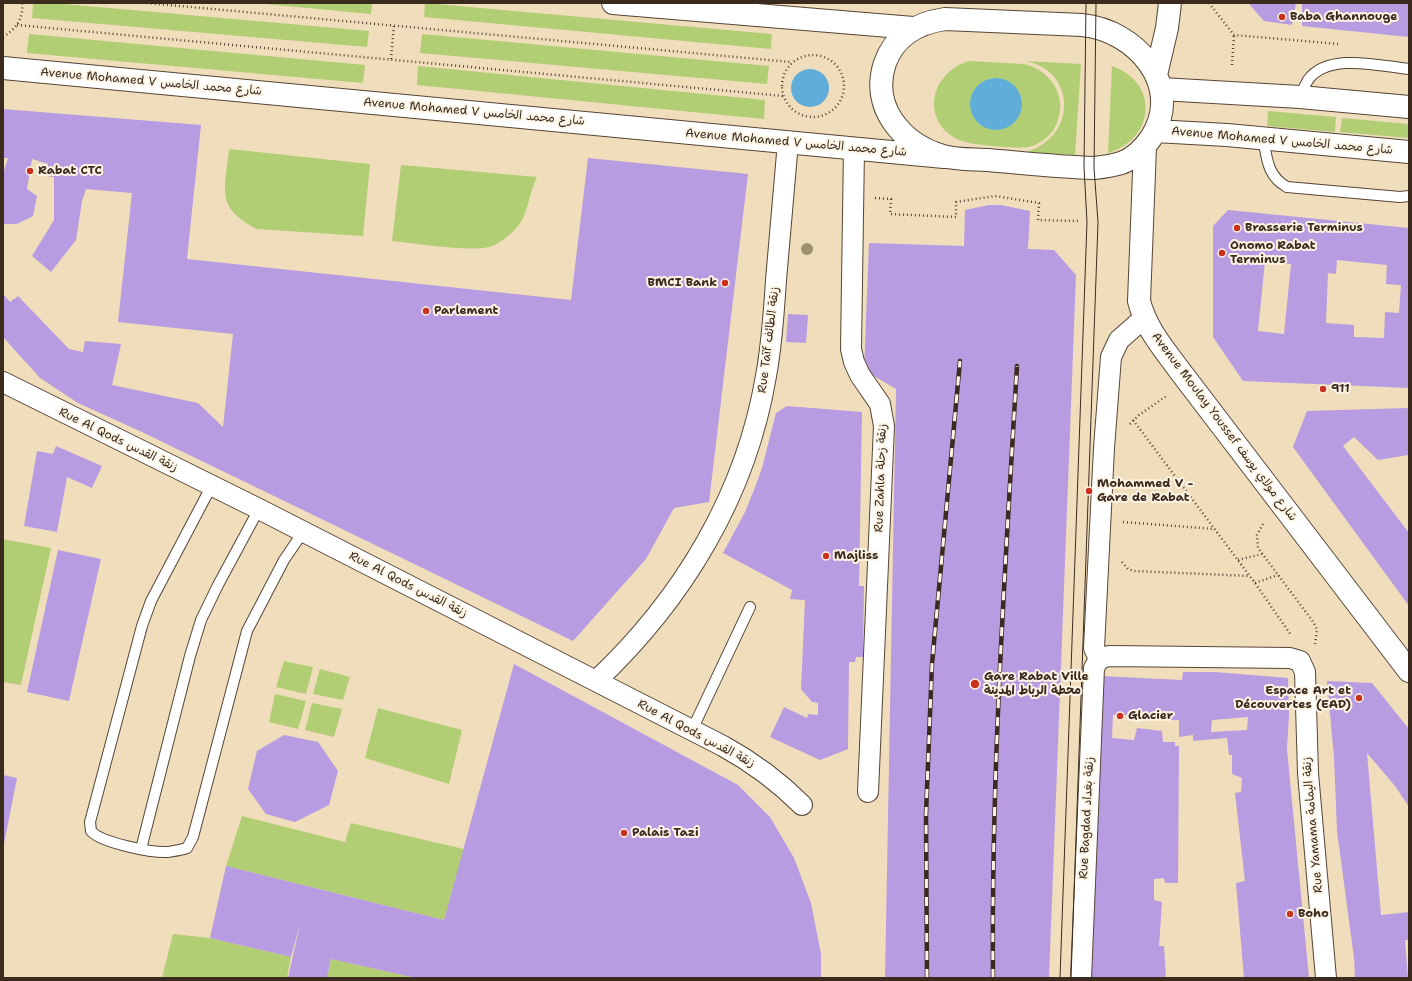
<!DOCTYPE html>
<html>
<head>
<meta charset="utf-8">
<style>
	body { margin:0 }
	#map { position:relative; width:1412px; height:981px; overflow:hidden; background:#f0ddbc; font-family:"Shantell Sans",sans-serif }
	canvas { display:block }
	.frame { position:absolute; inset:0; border:4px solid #3b2a1e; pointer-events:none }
</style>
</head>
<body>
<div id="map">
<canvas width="1412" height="981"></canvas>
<div class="frame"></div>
</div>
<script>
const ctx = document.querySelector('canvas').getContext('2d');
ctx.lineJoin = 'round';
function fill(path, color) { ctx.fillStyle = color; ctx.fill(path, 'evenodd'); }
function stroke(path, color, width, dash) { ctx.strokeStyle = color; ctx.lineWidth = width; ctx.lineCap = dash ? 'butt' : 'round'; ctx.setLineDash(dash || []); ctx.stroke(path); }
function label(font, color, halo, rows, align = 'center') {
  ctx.font = font + ' "Shantell Sans","Playpen Sans Arabic",sans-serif'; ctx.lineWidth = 4; ctx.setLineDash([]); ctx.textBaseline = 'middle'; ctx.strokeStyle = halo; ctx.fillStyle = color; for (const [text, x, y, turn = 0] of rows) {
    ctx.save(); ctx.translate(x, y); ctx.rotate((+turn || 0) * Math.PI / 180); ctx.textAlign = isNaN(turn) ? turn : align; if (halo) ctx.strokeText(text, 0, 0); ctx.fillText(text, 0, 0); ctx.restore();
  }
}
fill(new Path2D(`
	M33,3H53L369,31L367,47L32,18Z
	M254,3H372L371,14Z
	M425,3L772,34L771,49L424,17Z
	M29,34L365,65L363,83L27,53Z
	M422,34L769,66L767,84L420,53Z
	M969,61L1024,64C1051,70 1069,98 1056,125C1051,136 1040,144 1029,147C1020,149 971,145 962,141C958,140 953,137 949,134C920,109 937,70 969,61ZM991,78C1007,82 1016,81 1022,99L980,125C965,109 970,86 991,78Z
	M1026,61L1081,64L1075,155L1026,152C1076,138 1078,72 1026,61Z
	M418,66L765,100L764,119L417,85Z
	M1112,66C1160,83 1155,139 1108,153Z
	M1268,111L1336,117L1335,132L1267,126Z
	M1342,118L1409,124V138L1340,132Z
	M229,149L370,164L363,236L257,229C215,207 225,191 229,149Z
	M401,165L537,177C530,191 529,206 522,220C517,230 502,242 492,246C475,253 413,243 392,241Z
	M3,539L51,548L21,685L3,682Z
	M284,661L313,667L306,694L276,687Z
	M320,669L350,677L343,700L313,694Z
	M275,694L306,701L298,729L269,722Z
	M312,703L342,709L334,737L305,730Z
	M378,708L462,730L449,784L365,758Z
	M242,816L345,842L351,823L464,849L444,920L226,866Z
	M173,934L210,938L291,957L287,978H162Z
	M331,959L416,978H327Z`), '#b2ce74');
fill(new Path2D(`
	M791 88a19 19 0 1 1 38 0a19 19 0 1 1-38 0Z
	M970 104a26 26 0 1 1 52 0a26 26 0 1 1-52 0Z`), '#61adda');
fill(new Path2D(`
	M1248,3H1296L1292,25L1264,21Z
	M1302,3H1409V37L1302,26Z
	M3,109L201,125L187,259L571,300L588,158L748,174L709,502L674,508L646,559L573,641L142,432L78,403L40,378L3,337V294L10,302L18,296L69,349L83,352L85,341L121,344L112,385L198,403L223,427L233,334L118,322L132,193L86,189L82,201L76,240L51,272L32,256L54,220V177L45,176L48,164L32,159L27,189L37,196L33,216L17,224H3V174L8,158H3Z
	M989,205H1001L1030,211L1028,249L1054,250L1076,275L1049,978H885L896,389L864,370L869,243L964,246L965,210Z
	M1228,210L1409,228V388L1243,381L1213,337V226ZM1337,260L1387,265L1386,284L1401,285L1399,313L1385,312L1384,338L1354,337V325L1326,323L1328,273L1336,274ZM1265,261L1291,264L1284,334L1258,331Z
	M788,314L808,315L806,343L786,342Z
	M787,406L862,412L859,586H864L863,657H856L855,662H849L848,749L820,760L770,737L784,707L807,718L808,714L818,715V703L812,702L801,689L805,600L790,599L792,590L723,553L745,512L754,490L762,468L776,413Z
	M1409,408V459L1408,455L1378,460L1354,437L1343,446L1409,533V606L1293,447L1307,411Z
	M56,446L102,466L92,488L67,477L57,532L24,526L37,451L53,454Z
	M58,550L101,559L69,701L27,692Z
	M514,664L738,785L770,817L794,858L811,903L821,954V978H416L331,959L327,978H288L300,924L291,957L210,938L226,866L444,920Z
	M1183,672H1215L1288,678L1289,715L1287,749L1309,978H1244L1236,883L1245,881L1235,793L1241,792L1242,778L1232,774V755H1229L1227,738L1193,741V735L1179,737V720H1142L1141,716L1113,715L1112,738L1134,740L1137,728L1162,731L1163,742H1175V746H1179L1178,883H1165L1164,878L1154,879V900L1162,902L1159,946H1164L1166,978H1090L1101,676L1182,680ZM1248,717L1247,730L1211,732L1212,720Z
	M1327,681L1372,683L1409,729V807L1395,786L1367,753L1381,915L1409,912V940H1405L1408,978H1355L1354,958L1337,831L1334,757Z
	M284,735L318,742L338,771L329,805L295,822L266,814L248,789L257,751Z
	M3,775L17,778L4,844H3Z`), '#b79ce1');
const lane = new Path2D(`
	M1300,97C1302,91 1305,85 1308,80C1328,52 1380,66 1409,69
	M1263,138C1267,158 1267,176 1287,187L1400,197L1409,196
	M212,485L151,601L142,626L90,822L91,831C101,843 153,853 168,852C174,851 181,850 187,848L193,837L247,631L284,560L303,532
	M692,730L750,607
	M141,849L190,656L201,620L218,585L259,509`);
const street = new Path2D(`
	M854,148L851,349L854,362L860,375L880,404L884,426L868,792
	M3,382L259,509L723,746C754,763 777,780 802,805
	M1099,659L1109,656L1290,658L1300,661L1305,672L1308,773L1326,978
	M1099,659L1094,648L1104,448L1111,357L1119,340L1144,318
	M596,681C683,599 746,495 766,376C772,344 774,312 776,280C780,234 784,188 788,142
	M1081,978L1094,668L1099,659`);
const secondary = new Path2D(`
	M613,3L913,28
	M945,19L1082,25C1135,30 1185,85 1151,138C1144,148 1133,159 1121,163C1112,166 1103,167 1094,168C1059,167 1023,163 988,160C974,159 957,160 943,156C902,144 870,107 885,63C895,35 918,23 945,19Z
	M3,68L944,157
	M1156,75L1167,28L1170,3
	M1161,89L1300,97L1409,107
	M1155,131L1227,135L1409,152
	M1145,147L1139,301C1146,329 1164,349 1180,371L1409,671`);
stroke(lane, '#564536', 12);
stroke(street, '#564536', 22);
stroke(secondary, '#564536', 24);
stroke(new Path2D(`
	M147,3L791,62
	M1209,3L1234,35L1339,44
	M17,25L783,96
	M3,37C16,29 24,18 22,3
	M782 86a31 31 0 1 1 62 0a31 31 0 1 1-62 0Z
	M391,59L394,25
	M1232,65L1234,35
	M875,198L891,199L890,214L956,217V202L995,196L1039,203L1038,220L1078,221
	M1133,420L1255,583L1291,635
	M1130,424L1139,415L1168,395
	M1123,522L1215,529
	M1263,524L1257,535L1258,548L1314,623L1317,630L1315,644
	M1238,560L1262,554
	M1122,562L1128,569L1134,571L1250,576
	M1255,583L1278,575`), '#564536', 2.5, [1, 3]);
stroke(lane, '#fff', 10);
stroke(street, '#fff', 20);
stroke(secondary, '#fff', 22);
stroke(new Path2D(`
	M1060,978L1087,222L1084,167L1086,3
	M1071,978L1098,222L1094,168L1096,3`), '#3b2a1e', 1);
const rail = new Path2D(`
	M927,978L926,814L932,664L960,361
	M993,978C991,774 1005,570 1017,366`);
stroke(rail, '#3b2a1e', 4.5);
stroke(rail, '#fcf5e5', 3, [9]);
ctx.fillStyle = '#9d9171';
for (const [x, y] of [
	[807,249]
]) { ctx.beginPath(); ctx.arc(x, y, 6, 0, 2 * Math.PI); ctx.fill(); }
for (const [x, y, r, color] of [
	[1282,17,4,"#c8321e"],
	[30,171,4,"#c8321e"],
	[1237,228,4,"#c8321e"],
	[1222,253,4,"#c8321e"],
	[725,283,4,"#c8321e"],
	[426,311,4,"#c8321e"],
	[1323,389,4,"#c8321e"],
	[1089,491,4,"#c8321e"],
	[826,556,4,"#c8321e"],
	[975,684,5,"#c8321e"],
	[1359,698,4,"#c8321e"],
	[1120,716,4,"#c8321e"],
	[624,833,4,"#c8321e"],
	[1290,914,4,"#c8321e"]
]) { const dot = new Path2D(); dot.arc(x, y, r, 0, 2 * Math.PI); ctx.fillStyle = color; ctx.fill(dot); stroke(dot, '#fcf5e5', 1.5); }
label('bold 12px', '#3b2a1e', '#fcf5e5', [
	["Baba Ghannouge",1290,17],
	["Rabat CTC",38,171],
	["Brasserie Terminus",1245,228],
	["Onomo Rabat",1230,246],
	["Terminus",1230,260],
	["BMCI Bank",717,283,"right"],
	["Parlement",434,311],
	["911",1331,389],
	["Mohammed V -",1097,484],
	["Gare de Rabat",1097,498],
	["Majliss",834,556],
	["Gare Rabat Ville",984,677],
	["محطة الرباط المدينة",984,691],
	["Espace Art et",1351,691,"right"],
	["Découvertes (EAD)",1351,705,"right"],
	["Glacier",1128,716],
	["Palais Tazi",632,833],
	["Boho",1298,914]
], 'left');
label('12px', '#3b2a1e', '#fcf5e5', [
	["Avenue Mohamed V شارع محمد الخامس",151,82,5],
	["Avenue Mohamed V شارع محمد الخامس",474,112,5],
	["Avenue Mohamed V شارع محمد الخامس",1282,141,5],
	["Avenue Mohamed V شارع محمد الخامس",796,143,5],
	["Rue Taïf زنقة الطائف",769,340,-83],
	["Avenue Moulay Youssef شارع مولاي يوسف",1224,427,53],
	["Rue Al Qods زنقة القدس",118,440,26],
	["Rue Zahla زنقة زحلة",881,478,-88],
	["Rue Al Qods زنقة القدس",408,585,27],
	["Rue Al Qods زنقة القدس",696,734,28],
	["Rue Bagdad زنقة بغداد",1087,818,-87],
	["Rue Yamama زنقة اليمامة",1313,825,-95]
]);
</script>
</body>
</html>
